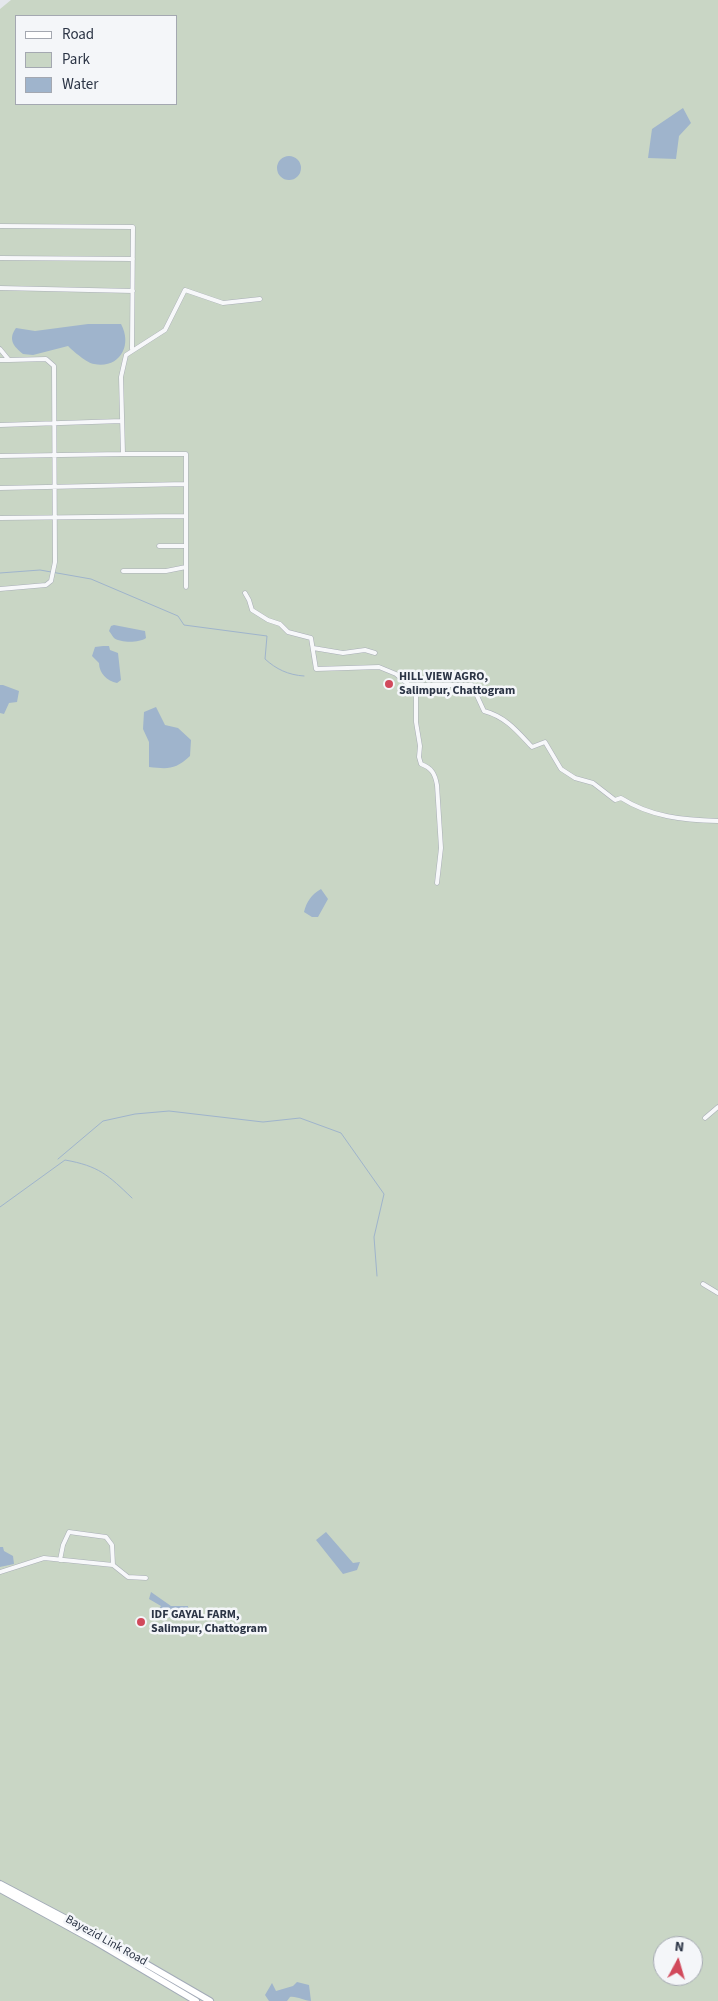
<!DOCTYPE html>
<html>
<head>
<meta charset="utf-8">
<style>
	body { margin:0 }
	#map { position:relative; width:718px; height:2001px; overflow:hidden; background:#e4e7ec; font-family:"Source Sans 3",sans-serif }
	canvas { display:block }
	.legend { position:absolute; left:15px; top:15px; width:162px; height:90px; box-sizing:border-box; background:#f4f6f9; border:1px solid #a4a8b1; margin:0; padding:6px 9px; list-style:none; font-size:15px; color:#2b3445 }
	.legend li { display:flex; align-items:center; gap:10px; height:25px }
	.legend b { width:25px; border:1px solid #a4a8b1 }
	.north { position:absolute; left:653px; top:1936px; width:50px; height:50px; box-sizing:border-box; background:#f4f6f9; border:1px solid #a4a8b1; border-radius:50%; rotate:6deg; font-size:14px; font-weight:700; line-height:20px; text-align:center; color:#2b3445 }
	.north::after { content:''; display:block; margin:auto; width:18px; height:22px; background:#d1495b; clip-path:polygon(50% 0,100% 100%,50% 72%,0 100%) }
</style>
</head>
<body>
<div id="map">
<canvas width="718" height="2001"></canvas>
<ul class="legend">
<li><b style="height:6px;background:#fff"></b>Road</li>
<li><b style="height:14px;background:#c9d6c5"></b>Park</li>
<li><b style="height:14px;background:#9fb4cc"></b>Water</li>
</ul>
<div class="north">N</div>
</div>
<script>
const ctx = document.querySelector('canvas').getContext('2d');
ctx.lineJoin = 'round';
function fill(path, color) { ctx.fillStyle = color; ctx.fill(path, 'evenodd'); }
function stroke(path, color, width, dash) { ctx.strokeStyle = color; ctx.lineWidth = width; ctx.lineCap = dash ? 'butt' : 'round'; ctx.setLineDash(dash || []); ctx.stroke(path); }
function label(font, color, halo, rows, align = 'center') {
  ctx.font = font + ' "Source Sans 3",sans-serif'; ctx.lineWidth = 5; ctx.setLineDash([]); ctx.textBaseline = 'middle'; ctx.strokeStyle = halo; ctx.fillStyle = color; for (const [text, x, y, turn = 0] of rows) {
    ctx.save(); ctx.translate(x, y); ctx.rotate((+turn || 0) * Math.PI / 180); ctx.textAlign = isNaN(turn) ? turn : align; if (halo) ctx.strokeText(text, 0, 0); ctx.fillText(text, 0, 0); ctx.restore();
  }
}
fill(new Path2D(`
	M11,0H718V2001H0V9ZM16,16H176V104H16ZM663,1946H693V1976H663Z`), '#c9d6c5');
fill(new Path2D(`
	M683,108L691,123L679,136L676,159L648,158L652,129Z
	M277 168a12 12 0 1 1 24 0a12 12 0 1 1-24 0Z
	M88,324H121C133,346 119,369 94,364C87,363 73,351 68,346L33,355L23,354C13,346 8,339 16,328L35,331Z
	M114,625L145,631L146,638C139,643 121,643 114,638C112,636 111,633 109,631L111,626Z
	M103,646H109L110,650L118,653L121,680L117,683C107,681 99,673 99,663L92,656L95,647Z
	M0,685H3L19,691L17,702L9,703L4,714L0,713Z
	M156,707L165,725L178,728L191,740L190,756C175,770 168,769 149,767V742L143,729L144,712Z
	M321,889L328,899L318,917H312L304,912C307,901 311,895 321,889Z
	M326,1532L353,1563L360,1562L357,1570L343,1574L316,1540Z
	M0,1547H3L4,1551L13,1556L14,1564L0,1567Z
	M151,1592L171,1606H188V1611C179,1618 169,1620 159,1615L158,1611L161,1606L149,1599Z
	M297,1982L309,1985L311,2001C304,2001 297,1996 290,1997L287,2001H269L265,1995L272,1983L276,1991L293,1986Z`), '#9fb4cc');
stroke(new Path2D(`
	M0,573L40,570L91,579L178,616L184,625L267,636L265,659C276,669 288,675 304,676
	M58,1159L103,1121L135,1114L169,1111L263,1122L300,1118L341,1133L384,1194L374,1237L377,1276
	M0,1207L65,1160C99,1166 108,1175 132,1198`), '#9fb4cc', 1);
const street = new Path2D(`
	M0,226L133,227L132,349
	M0,258L133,259
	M0,288L133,291
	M0,349L9,360L46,359L54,366L55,562L51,581L46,585L0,589
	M0,360H9
	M0,425L122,421
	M0,456L123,454
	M0,488L186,484
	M0,518L186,516
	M159,546H186
	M123,571H166L186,567
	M186,587V454H123L121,377L126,355L165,330L185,290L223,303L260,299
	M245,593L249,600L252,610L268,620L280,624L288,632L311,638L316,669L379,667L396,674L409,685H472L484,711C506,717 517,731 532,747L545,742L561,769L575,778L593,783L615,800L621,798C651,817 683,820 718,821
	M313,648L343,653L365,650L375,653
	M416,685V722L420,746L419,757L421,764C432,768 435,774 437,785L441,848L437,883
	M705,1118L718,1107
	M703,1284L718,1293
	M60,1560L63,1545L69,1532L106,1537L112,1545L113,1565
	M0,1572L44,1558L113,1565L128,1577L146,1578`);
const primary = new Path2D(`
	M0,1884L91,1932L210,2001
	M0,1889L93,1940L196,2001`);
stroke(street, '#a9aeb7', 5);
stroke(primary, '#a3abb8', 8);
stroke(street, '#f7f8fa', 4);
stroke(primary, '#fff', 6);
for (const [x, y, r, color] of [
	[389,684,5,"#d1495b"],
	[141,1622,5,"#d1495b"]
]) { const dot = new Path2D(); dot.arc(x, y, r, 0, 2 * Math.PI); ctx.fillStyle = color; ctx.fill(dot); stroke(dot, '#f4f6f9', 2); }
label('bold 12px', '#2b3445', '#f4f6f9', [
	["HILL VIEW AGRO,",399,677],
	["Salimpur, Chattogram",399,691],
	["IDF GAYAL FARM,",151,1615],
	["Salimpur, Chattogram",151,1629]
], 'left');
label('12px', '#2b3445', '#f4f6f9', [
	["Bayezid Link Road",106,1941,29]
]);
</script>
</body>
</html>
